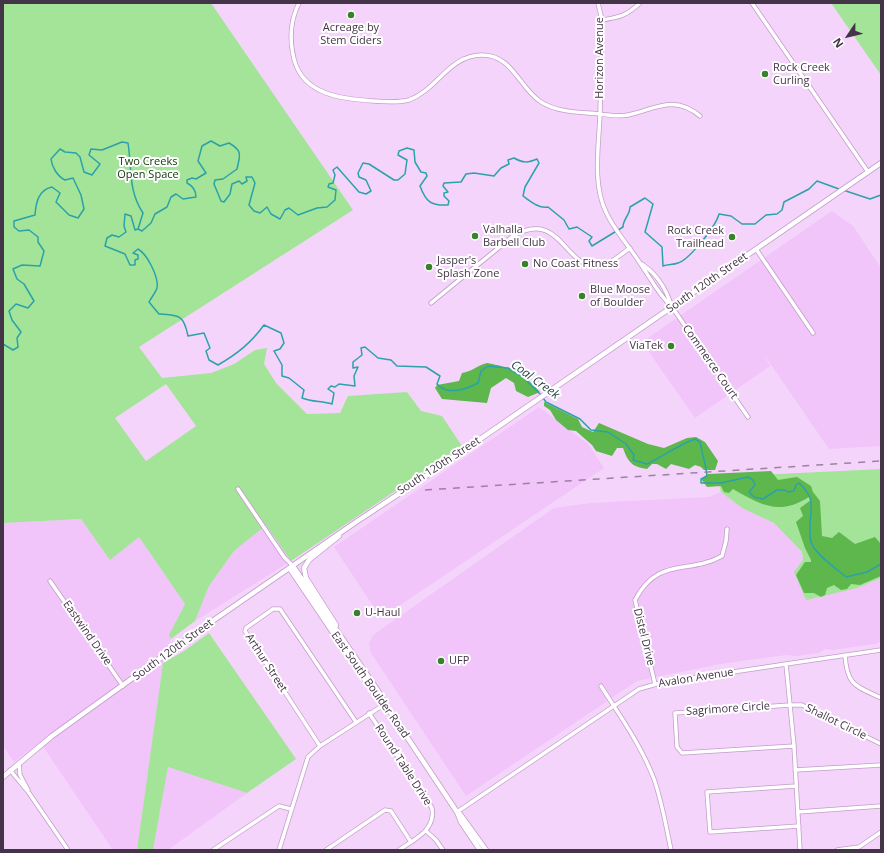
<!DOCTYPE html>
<html>
<head>
<meta charset="utf-8">
<style>
	body { margin:0 }
	#map { position:relative; width:884px; height:853px; overflow:hidden; background:#f5d4fc; font-family:"Open Sans",sans-serif }
	canvas { display:block }
	.frame { position:absolute; inset:0; border:4px solid #443447; pointer-events:none }
	.north { position:absolute; left:828px; top:16px; width:40px; height:40px; -webkit-text-stroke:3px #fff; paint-order:stroke; rotate:235deg; font-size:11px; font-weight:700; line-height:16px; text-align:center; color:#443447 }
	.north::after { content:''; display:block; margin:auto; width:14px; height:18px; background:#443447; clip-path:polygon(50% 0,100% 100%,50% 72%,0 100%) }
</style>
</head>
<body>
<div id="map">
<canvas width="884" height="853"></canvas>
<div class="frame"></div>
<div class="north">N</div>
</div>
<script>
const ctx = document.querySelector('canvas').getContext('2d');
ctx.lineJoin = 'round';
function fill(path, color) { ctx.fillStyle = color; ctx.fill(path, 'evenodd'); }
function stroke(path, color, width, dash) { ctx.strokeStyle = color; ctx.lineWidth = width; ctx.lineCap = dash ? 'butt' : 'round'; ctx.setLineDash(dash || []); ctx.stroke(path); }
function label(font, color, halo, rows, align = 'center') {
  ctx.font = font + ' "Open Sans",sans-serif'; ctx.lineWidth = 4; ctx.setLineDash([]); ctx.textBaseline = 'middle'; ctx.strokeStyle = halo; ctx.fillStyle = color; for (const [text, x, y, turn = 0] of rows) {
    ctx.save(); ctx.translate(x, y); ctx.rotate((+turn || 0) * Math.PI / 180); ctx.textAlign = isNaN(turn) ? turn : align; if (halo) ctx.strokeText(text, 0, 0); ctx.fillText(text, 0, 0); ctx.restore();
  }
}
fill(new Path2D(`
	M832,211L853,226L881,268V446L829,449L763,353L770,366L695,418L642,342Z
	M539,407L588,444L604,468L381,618L334,547Z
	M721,492L742,508L774,523L802,552L803,560L857,588L881,578V641L875,644L833,650L825,649L819,653L796,656L786,655L720,664L637,681L466,796L371,653L369,643L373,635L554,508L591,503L709,497Z
	M81,519L110,559L139,537L185,604L169,635L171,639L163,663L137,850H113L40,742L14,762L3,746V523Z
	M266,524L291,561L195,621L209,586L234,551Z
	M168,767L247,793L168,850H153Z`), '#f1c4fa');
fill(new Path2D(`
	M3,3H211L353,210L139,347L162,378L211,373L234,364L255,350L267,348L264,364L276,383L307,414L340,413L348,396L407,392L421,411L442,416L462,446L291,561L266,525L234,551L209,586L195,621L171,639L169,635L185,604L139,537L110,560L81,519L3,523ZM166,384L196,426L146,461L115,418Z
	M831,3H881V75Z
	M881,469V578L857,588L806,600L794,572L803,560L802,552L774,523L742,508L721,492L717,477Z
	M209,633L296,759L247,793L168,767L153,850H137L163,663L184,651Z`), '#a4e498');
fill(new Path2D(`
	M487,363C511,367 524,374 540,392L528,397L516,391L514,383L506,378L491,388L487,403L442,399L435,388L437,385L459,381L462,373C471,372 478,365 487,363Z
	M544,402L578,419L582,427L593,432L599,423L648,444L664,448L687,438L696,437L705,442L718,461L715,470H704L701,467L695,465L689,469L671,464L666,469L657,464H652L647,469C632,467 628,462 623,448H617L612,456L596,451L592,445L576,431L568,430L556,420L550,410L544,406Z
	M771,471L778,480L797,477L811,486L813,492L820,501L822,536L832,538L839,532L855,544L875,537L881,544V576L860,585L851,584L847,589L841,590L834,585L827,588L825,595L821,597L814,593H804L796,575L805,562H811V560L805,548L796,522L803,516L800,508L811,500L809,497C779,516 761,505 733,489L729,493L724,492L721,486L707,487L701,479L708,474Z`), '#5db74d');
stroke(new Path2D(`
	M843,190L870,199L881,195
	M138,229L142,231L151,223L155,214L167,207L171,197L176,194L183,199L196,197C196,190 193,186 187,183V180L192,178L196,179L206,173L198,161L202,146L211,141L220,146L229,143C243,151 240,155 237,169L223,179L215,180L214,184L221,201L224,202L230,194L232,184L239,181L242,184L247,181L246,177H252L255,183L249,205L254,211L260,213L267,207L271,214L280,219L285,210L289,208L298,215L317,208L327,207L335,200L336,190L328,187L329,184L333,183L335,175L333,170L337,167L359,192L366,194L371,191L366,180L359,177L358,173L363,163L369,164L394,180H398L405,174L407,160L398,155L399,151L407,148L414,150L415,162L421,172L426,173L427,176L420,186C426,202 431,206 448,205L449,201L444,196V193L448,192L443,186L444,183L461,182L466,174L474,173L494,176L501,168L509,164L508,160L514,158C523,163 528,163 537,159L539,163L525,187L523,196C530,201 539,209 548,207L564,220L569,229L577,227L592,237L589,241L592,246L623,227C623,219 630,215 630,207L645,198L653,204L645,232L662,247L663,266C668,264 673,265 678,263C689,260 716,226 719,214L731,216L742,224H755L766,215L777,214L782,210L784,202L809,189L817,181L839,189
	M3,344L13,350L18,347L17,338L21,332L12,320L9,311L16,304L28,308L34,301L24,284L17,279L13,269L22,265L40,266L44,251L38,242V237L29,230L19,231L14,227V221L35,215C36,203 38,190 52,187L60,193L56,202L69,215L78,218L84,209L81,195L73,178L65,180C57,176 52,167 51,159L60,149L65,152L76,153L80,157L84,172L92,175L100,164L89,155L91,149L102,150L122,142L128,143C132,168 128,191 143,213L138,229L135,230L131,216L125,214L124,226L126,232L119,237L112,235L107,238L105,246L125,254L130,265H135V260L138,259V255L133,253L138,249C147,254 159,277 157,288C156,292 151,298 149,302L159,314C179,315 184,315 188,336L204,333L210,348L206,351L209,360L218,365C237,354 251,343 264,325L281,333L284,343L280,349L274,351L282,365V376L289,378L304,390L302,398C312,402 322,401 332,404L334,393L328,389L331,386L335,387L339,384L355,386L354,376L358,367L353,368V362L362,355L361,348L365,347L378,358L391,360L397,366L426,367L440,376L437,384C447,396 467,389 478,383L481,371L488,366L508,368L523,377L541,395
	M543,398L546,402L580,419L591,430L608,432L626,444L634,455L633,460L647,464C664,456 678,445 695,439L700,442C702,454 706,464 707,476L701,479V483H721L748,477L753,480L755,485L749,492L754,497L763,499L777,490H785L788,492L794,491L796,485L799,483C818,500 809,510 810,532C810,536 810,541 812,544C816,555 837,569 846,577L867,572L881,564`), '#2ba2a8', 1.5);
const minor = new Path2D(`
	M299,3C290,21 289,39 294,59C303,95 342,99 373,101C385,102 397,103 409,100C437,90 449,55 482,55C513,55 519,88 541,102C559,113 580,112 600,114L602,20L598,3
	M752,3L868,172
	M602,20C620,17 626,16 640,3
	M700,116C674,94 655,109 628,115C620,117 608,115 600,114C599,145 592,183 606,212C614,230 629,246 640,263C651,279 658,294 672,307L748,417
	M756,249L813,333
	M642,264C658,275 666,289 672,307
	M431,303L513,236C563,208 563,271 601,266C611,264 621,254 630,248
	M238,489L284,557L293,566
	M50,581L123,686
	M845,655C847,686 856,686 881,698
	M786,664L881,650
	M655,684L635,600C658,556 688,575 722,556L726,541L727,529
	M601,686C620,716 641,745 654,779C662,802 666,826 671,850
	M369,713L432,808C436,830 415,839 399,850
	M320,746L245,631L246,628L273,609H280L356,722
	M794,746L682,753L677,747L675,713L790,705H802L881,744
	M19,763L20,775L28,790
	M10,770L29,793L68,850
	M795,770L881,765
	M796,786L707,792L710,832L799,826
	M457,812L639,689L660,683L786,664L794,746L800,850
	M798,812L881,806
	M426,831L436,840L443,850
	M213,850L279,806L291,809
	M279,850L308,757L320,746L385,704
	M326,850L385,810L391,811L411,842
	M837,850L859,847L881,832`);
const secondary = new Path2D(`
	M293,566L380,694L384,703
	M290,569L378,699L385,704L457,812L461,822L480,850
	M336,625L306,578L304,568L309,560L339,536
	M3,777L52,736L198,631L356,522L441,466L881,163
	M460,814L486,850`);
stroke(minor, '#c39cca', 5);
stroke(secondary, '#c39cca', 6);
stroke(minor, '#fff', 3.5);
stroke(secondary, '#fff', 4.5);
stroke(new Path2D(`
	M425,490L881,461`), '#9b83a0', 1.5, [7, 7]);
for (const [x, y, r, color] of [
	[351,15,4,"#37822a"],
	[765,74,4,"#37822a"],
	[475,236,4,"#37822a"],
	[732,237,4,"#37822a"],
	[525,264,4,"#37822a"],
	[429,267,4,"#37822a"],
	[582,296,4,"#37822a"],
	[671,346,4,"#37822a"],
	[357,613,4,"#37822a"],
	[441,661,4,"#37822a"]
]) { const dot = new Path2D(); dot.arc(x, y, r, 0, 2 * Math.PI); ctx.fillStyle = color; ctx.fill(dot); stroke(dot, '#fff', 1.5); }
label('11px', '#443447', '#fff', [
	["Acreage by",351,28,"center"],
	["Stem Ciders",351,41,"center"],
	["Rock Creek",773,68],
	["Curling",773,81],
	["Valhalla",483,230],
	["Barbell Club",483,243],
	["Rock Creek",724,231,"right"],
	["Trailhead",724,244,"right"],
	["Jasper's",437,261],
	["Splash Zone",437,274],
	["No Coast Fitness",533,264],
	["Blue Moose",590,290],
	["of Boulder",590,303],
	["ViaTek",663,346,"right"],
	["U-Haul",365,613],
	["UFP",449,661]
], 'left');
label('11px', '#443447', '#fff', [
	["Horizon Avenue",600,58,-90],
	["South 120th Street",707,283,-35],
	["Commerce Court",710,362,55],
	["South 120th Street",439,466,-33],
	["Eastwind Drive",87,633,55],
	["Distel Drive",644,637,76],
	["South 120th Street",173,650,-36],
	["Arthur Street",266,663,57],
	["Avalon Avenue",696,678,-9],
	["East South Boulder Road",370,685,55],
	["Sagrimore Circle",728,709,-4],
	["Shallot Circle",836,722,26],
	["Round Table Drive",403,765,57]
]);
label('11px', '#10340a', '#fff', [
	["Two Creeks",148,162],
	["Open Space",148,175]
]);
label('italic 12px', '#1b3d3f', '#fff', [
	["Coal Creek",535,380,36]
]);
</script>
</body>
</html>
